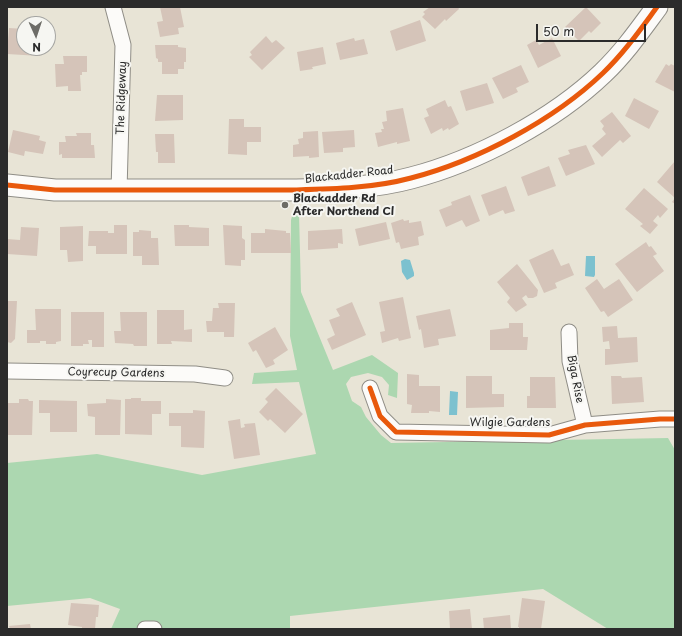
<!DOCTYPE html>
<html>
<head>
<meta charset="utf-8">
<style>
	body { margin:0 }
	#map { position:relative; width:682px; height:636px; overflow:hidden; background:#e8e4d6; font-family:"Playpen Sans",sans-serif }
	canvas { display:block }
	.frame { position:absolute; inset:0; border:8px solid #2b2b2b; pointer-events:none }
	.north { position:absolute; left:16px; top:16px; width:40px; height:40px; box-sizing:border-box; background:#f6f6f2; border:1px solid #a5a5a2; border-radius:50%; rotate:177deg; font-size:11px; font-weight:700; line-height:16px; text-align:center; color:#2b2b2b }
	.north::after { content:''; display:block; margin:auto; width:14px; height:18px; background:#6d6c67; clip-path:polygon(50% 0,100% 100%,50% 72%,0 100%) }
	.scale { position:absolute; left:536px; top:24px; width:110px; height:18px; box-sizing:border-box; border:2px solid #2b2b2b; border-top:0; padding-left:5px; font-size:12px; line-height:14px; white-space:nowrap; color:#2b2b2b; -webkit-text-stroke:3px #f6f6f2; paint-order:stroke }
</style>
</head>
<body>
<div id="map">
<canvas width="682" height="636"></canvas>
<div class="frame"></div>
<div class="north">N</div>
<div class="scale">50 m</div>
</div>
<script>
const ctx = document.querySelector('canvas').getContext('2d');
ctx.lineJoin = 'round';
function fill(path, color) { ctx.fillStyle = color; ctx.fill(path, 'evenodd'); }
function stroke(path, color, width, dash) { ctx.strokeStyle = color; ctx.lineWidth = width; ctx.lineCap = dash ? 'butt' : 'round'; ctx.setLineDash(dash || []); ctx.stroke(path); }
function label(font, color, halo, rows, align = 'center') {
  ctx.font = font + ' "Playpen Sans",sans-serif'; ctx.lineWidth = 4; ctx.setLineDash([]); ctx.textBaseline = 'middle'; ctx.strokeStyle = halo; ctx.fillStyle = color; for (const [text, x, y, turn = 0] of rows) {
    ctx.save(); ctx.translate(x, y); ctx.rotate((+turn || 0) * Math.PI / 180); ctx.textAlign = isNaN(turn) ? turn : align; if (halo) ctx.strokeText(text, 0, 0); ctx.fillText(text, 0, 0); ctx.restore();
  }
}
fill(new Path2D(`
	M293,213H299L301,292L333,370L372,355L398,373L397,398L388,395L389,385L382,377L368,373L351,377L346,384L352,401L361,407L366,417L381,435L391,443L668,438L675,450V629H608L543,589L290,616V629H111L120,609L90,598L7,606V463L97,454L202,475L316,454L299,382L252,384L254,373L297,370L290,336L291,220Z`), '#acd7b0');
fill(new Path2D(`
	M586,256H595V275L594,277L585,276Z
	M405,259L410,260L414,273V276L407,280L402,272L401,261Z
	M450,391L458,392L457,415H449Z`), '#7cc1cf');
fill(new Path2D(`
	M160,7H180L184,27L178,28L179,34L160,37L157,22L163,21Z
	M430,7H458L459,9L446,21L445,19L435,29L422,17L425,14L423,12Z
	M586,7L601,23L591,33L589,31L579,41L565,27Z
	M420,20L426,41L396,51L390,31Z
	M9,28L24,29V48H41L40,56L7,54Z
	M266,36L272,43L276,40L285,48L262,70L249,57L252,55L250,52Z
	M354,38L355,41L364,39L368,54L340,60L336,43Z
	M552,38L561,56L538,68L527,45L536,40L539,45Z
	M155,45H178V47L186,48V62H184V69H178V74H162V62H158V59L156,58Z
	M323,47L326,64L312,67L313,69L300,71L297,52Z
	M63,56H87V72H82V75H80L81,91H68V86L56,87L55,64H64Z
	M666,64L669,66L671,64L675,66V92L655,82Z
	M521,65L529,82L516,88L518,92L503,99L492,78Z
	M487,83L494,103L466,111L460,91Z
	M157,95H183V120L155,121Z
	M634,98L659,111L649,129L625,116Z
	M445,100L448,107L451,106L459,124L449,130L448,128L443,131L442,128L431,134L424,118L429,116L426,109Z
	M403,108L410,141L397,144V142L378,147L375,133L382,132L381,129H384L382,122L387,121L386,111Z
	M612,112L631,136L623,143L620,140L602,157L592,146L606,134L602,129L604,126L600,121Z
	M229,119H244V127H261V142H247V155L228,154Z
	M13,130L40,136L39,140L46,142L43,154L25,151L24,156L8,152Z
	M354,130L355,147L343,148V152L324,153L322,132Z
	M318,131L319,157L309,158V156L293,157V145L299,144L298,139L303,138V132Z
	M76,133H91V145H94L95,158H62V154L59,155V142H66L65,136H77Z
	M155,134H174L175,163H158V152H156Z
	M586,145L595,164L566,176L558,158L570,154L568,150Z
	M675,161V204L672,202L675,198L657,182Z
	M549,166L556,186L528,196L521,177Z
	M506,186L515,211L505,214L503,210L489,216L481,195Z
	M644,188L668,209L660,218L658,215L653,221L658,225L650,234L640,226L643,224L625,209Z
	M470,195L480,221L466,227L462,220L446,227L439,210L452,205L451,202Z
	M403,219L404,221L409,220V223L421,221L424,235L418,237L419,245L401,249L399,242L396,243L391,223Z
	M386,222L390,239L359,246L355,229Z
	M114,225H127V254H96V246H88L89,231H108V233H114Z
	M174,225H189V227L209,228V246H175Z
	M223,225L242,226V238L245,240V260H241V266L225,265Z
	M83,226V261L68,262L67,250H60V227Z
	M21,227L39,228L37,256L7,254V239L20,240Z
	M265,229L286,231V233H290L291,253H251V233H265Z
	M342,229L343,244L338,243V248L308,250V231Z
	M139,230L151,231V238H158L159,265H142V256H133V232H139Z
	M646,242L649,247L651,246L657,254L653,256L664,271L637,292L615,264Z
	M553,249L561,266L569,263L574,275L555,283L557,288L544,293L529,260Z
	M517,264L538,290L537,296L533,298H528L526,295L522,298L527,305L516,312L507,302L510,298L497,282Z
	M597,279L604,289L619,279L633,300L608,317L604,311L601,312L585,288Z
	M403,297L411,338L399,341L398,338L382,343L380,332L385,331L379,302Z
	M7,301H17L15,339L11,343L7,342Z
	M352,302L366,335L332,350L327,339L335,335L329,320L340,316L336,309Z
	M218,303H235L234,337H224V332H207L206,321H212L213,308H219Z
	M35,309H61V341L56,342V344H46V341H40V343H27V330H36Z
	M450,309L456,336L438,339L439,345L424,348L421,329L419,330L416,316Z
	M157,310H184V330L192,329V342L171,341L172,344H157Z
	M71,312H104V347H92V340H88L89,344H83V346H71Z
	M120,312H147V346H134L133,344L115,343L114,331H121Z
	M509,323H523V337H528L527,350H490V330L509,328Z
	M617,326L618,338L637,337L638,362L605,365V349H610L609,341L603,342L602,327Z
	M275,327L288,350L273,360L275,364L266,368L256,350L253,352L248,343Z
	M407,374L419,375V386H440V412L429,411V413H411L412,405L407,404Z
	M466,376H492V394H504V407L466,408Z
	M611,376H621L622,378L642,377L644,402L612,404Z
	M530,377H555L556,408H527V396H530Z
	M276,388L303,414L285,433L270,419L268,421L259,412L268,402L265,399Z
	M131,398H141V401H161V414H152V435L125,434V399H131Z
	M19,399H28L29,401H33L32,435H8L7,403H19Z
	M106,399L121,400L120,435H95V417L88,416L87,404L106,403Z
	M39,400L77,401V432H50V413H39Z
	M193,410L205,411L204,448L181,447V426H169V413H193Z
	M240,419L241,428L245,427L244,424L255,423L260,455L234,459L228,421Z
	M522,598L545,601L541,629H519V627H518Z
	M71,603L99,605L98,617H96L95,629H82V627L68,625Z
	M470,609L472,629H450L449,611Z
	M510,615L511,629H484L483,618Z
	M30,624L31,629H10L9,626Z`), '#d5c4b9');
const street = new Path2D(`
	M113,7L123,45L119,191
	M569,332L570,361L585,425
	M7,371L195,374L225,378
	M370,388L380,416L396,432L549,435L585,425L660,419H675
	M145,629H154`);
const secondary = new Path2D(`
	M7,185L55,190H296C334,189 374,188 411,178C477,161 554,120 603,73C624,53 640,30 657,7`);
stroke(street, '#8f8d86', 17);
stroke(secondary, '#8f8d86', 23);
stroke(street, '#fcfbf9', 15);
stroke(secondary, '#fcfbf9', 21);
stroke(new Path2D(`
	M7,185L55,190H296C334,189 374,188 411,178C477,161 554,120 603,73C624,53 640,30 657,7
	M370,388L380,416L396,432L549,435L585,425L660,419H675`), '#e8590c', 5);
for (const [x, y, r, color] of [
	[285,205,4,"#6d6c67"]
]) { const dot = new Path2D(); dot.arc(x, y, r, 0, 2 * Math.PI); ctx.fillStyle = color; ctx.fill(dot); stroke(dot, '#f6f6f2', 1.5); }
label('11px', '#2b2b2b', '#f6f6f2', [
	["The Ridgeway",122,98,-88],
	["Blackadder Road",349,175,-6],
	["Coyrecup Gardens",116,373,1],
	["Biga Rise",575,379,79],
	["Wilgie Gardens",510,423]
]);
label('bold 11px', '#2b2b2b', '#f6f6f2', [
	["Blackadder Rd",293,199],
	["After Northend Cl",293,212]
], 'left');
</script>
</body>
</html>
